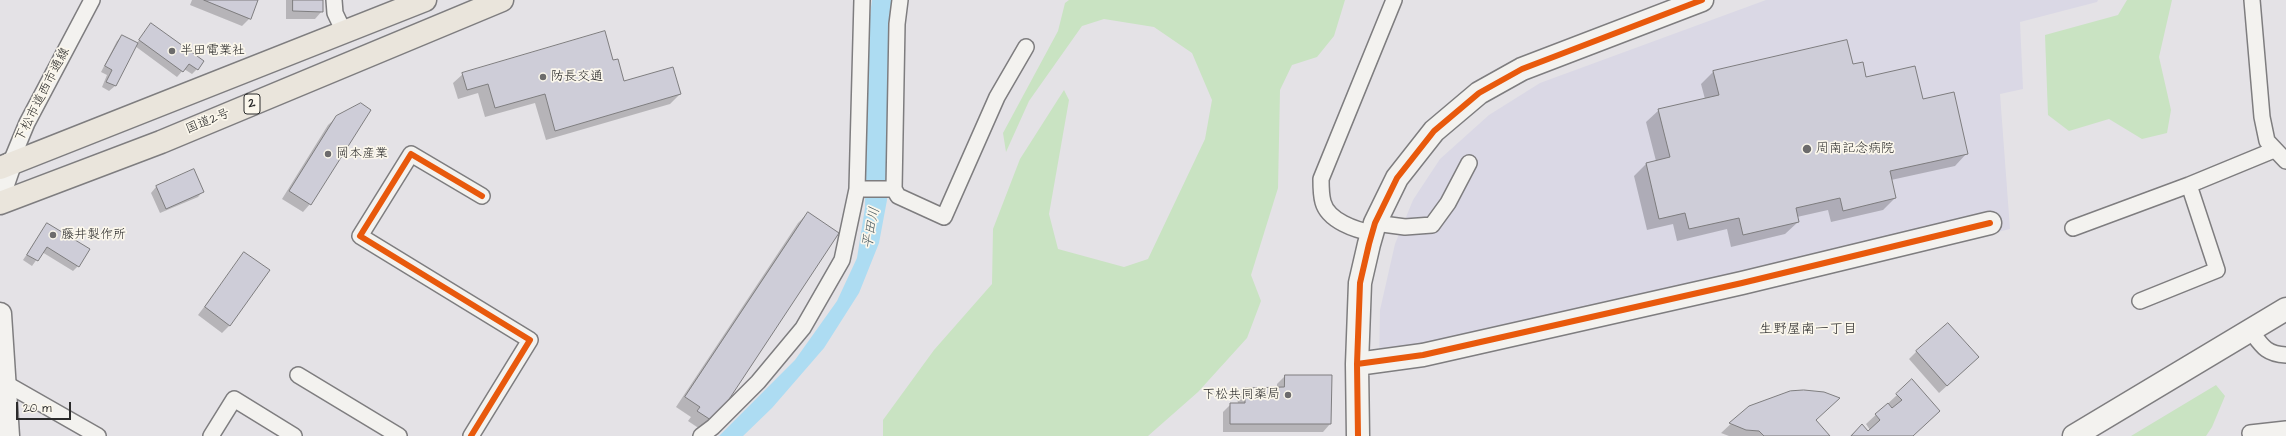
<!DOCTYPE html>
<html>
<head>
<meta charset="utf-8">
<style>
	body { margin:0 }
	#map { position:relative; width:2286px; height:436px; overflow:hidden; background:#e4e2e6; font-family:"Architects Daughter",sans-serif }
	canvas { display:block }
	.scale { position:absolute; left:16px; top:402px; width:55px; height:18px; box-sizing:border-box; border:2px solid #2b2b2b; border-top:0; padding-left:5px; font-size:12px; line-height:14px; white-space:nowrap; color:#2b2b2b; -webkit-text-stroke:3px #fbf7ec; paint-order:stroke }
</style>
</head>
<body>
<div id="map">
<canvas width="2286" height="436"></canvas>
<div class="scale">20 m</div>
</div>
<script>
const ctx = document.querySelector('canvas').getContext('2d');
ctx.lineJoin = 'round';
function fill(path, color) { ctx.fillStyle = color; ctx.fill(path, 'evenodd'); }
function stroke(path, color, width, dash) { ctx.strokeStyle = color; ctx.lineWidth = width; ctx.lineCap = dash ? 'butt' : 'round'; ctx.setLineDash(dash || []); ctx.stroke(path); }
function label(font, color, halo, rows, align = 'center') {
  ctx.font = font + ' "Architects Daughter","Klee One",sans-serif'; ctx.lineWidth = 3.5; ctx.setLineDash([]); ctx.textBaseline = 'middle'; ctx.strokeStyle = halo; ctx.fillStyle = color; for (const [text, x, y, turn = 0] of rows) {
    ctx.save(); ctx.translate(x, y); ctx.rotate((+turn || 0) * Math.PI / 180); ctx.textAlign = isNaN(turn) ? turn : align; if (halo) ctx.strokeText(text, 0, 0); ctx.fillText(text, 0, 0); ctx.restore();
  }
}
fill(new Path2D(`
	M1766,0H2098L2097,2L2020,22L2023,89L2000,94L2010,229L1701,302L1379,372L1380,310L1395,244L1413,200L1440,159L1489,115L1540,83Z`), '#dad8e5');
fill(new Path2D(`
	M1069,0H1345L1334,36L1317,57L1292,65L1280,90L1278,188L1251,275L1261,301L1247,338L1198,392L1148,436H883V420L934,350L992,284L993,229L1020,159L1064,90L1069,100L1049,214L1058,249L1124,267L1148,259L1205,139L1212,100L1192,53L1154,27L1104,19L1082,26L1029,101L1006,152L1003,133L1058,31L1065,3Z
	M2127,0H2172L2159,57L2171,110L2167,133L2142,139L2109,119L2069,131L2048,115L2045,35L2118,15Z
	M2216,385L2225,396L2212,427L2206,436H2131Z`), '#c9e3c2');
fill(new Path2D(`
	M872,0H892L887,200L879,243L859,293L824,348L772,408L743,436H719L795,360L837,301L857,258L865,208L867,39Z`), '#addcf2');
fill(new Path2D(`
	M192,0H257L250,18L242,26L190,5Z
	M286,0H322V11L315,19H286Z
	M146,30L197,69L192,74L184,69L177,77L135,46L115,86L109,91L102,87L107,75L101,72L117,41L122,36L137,43Z
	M612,61L624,83L680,94L670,104L546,140L535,103L485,117L478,93L458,99L453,83L463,74Z
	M1852,65L1865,78L1922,100L1967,153L1955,166L1891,180L1895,198L1883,210L1831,222L1828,210L1797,217L1798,222L1785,234L1731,247L1727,229L1677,241L1673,224L1647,230L1634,176L1646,164L1656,161L1646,122L1659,110L1705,99L1701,84L1714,71Z
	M337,117L310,204L303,212L282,199L328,125Z
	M194,171L203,191L198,197L160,213L151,193L156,187Z
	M808,213L838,233L703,431L688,421L691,417L676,407L798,223Z
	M47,224L78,266L73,271L42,252L32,266L23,260Z
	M245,253L230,325L222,333L198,315Z
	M1916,352L1970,365L1939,393L1909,359Z
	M1285,376H1331L1330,424L1323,432H1223V412L1231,404H1238L1237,396L1245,389L1277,388V384Z
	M1912,381V436H1850L1862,426L1868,432L1870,430L1866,424Z
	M1750,406L1815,420L1829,436H1729L1721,433Z`), '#0003');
const building = new Path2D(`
	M204,0H258L251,19Z
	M293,0H323V12L293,11Z
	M151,23L204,61L198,70L189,64L183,72L139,40Z
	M605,31L613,60L618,59L624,81L673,67L681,94L555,131L545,94L495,108L488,84L467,90L462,73Z
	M122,35L138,43L116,86L106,82L112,70L105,66Z
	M1847,40L1853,64L1863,62L1866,77L1915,66L1923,99L1954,92L1968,154L1890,171L1896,198L1843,211L1840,198L1796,208L1799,222L1743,235L1739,218L1689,229L1685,213L1659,219L1646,163L1670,157L1658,109L1719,95L1713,71Z
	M361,103L371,110L311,205L289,191L336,116Z
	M194,169L204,192L166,209L156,186Z
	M808,212L839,233L714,422L697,411L700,407L685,397Z
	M47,223L90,249L79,267L47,247L38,261L27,255Z
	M244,252L270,270L230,326L205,307Z
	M1948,323L1979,357L1947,386L1916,351Z
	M1285,375H1332L1331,424H1230V403H1245V388L1284,387Z
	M1912,379L1940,411L1913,436H1851L1862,424L1868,431L1880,420L1875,414L1888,403L1892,408L1902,400L1896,394Z
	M1804,390L1824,392L1840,398L1816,420L1830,436H1764L1759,431L1746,430L1729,423L1749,406L1790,391Z`);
fill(building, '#cecdd8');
stroke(building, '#7e7d7f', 1);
const street = new Path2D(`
	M334,0L335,13L344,32
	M900,0L897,24L894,189L898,196L944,217L997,97L1026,47
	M2252,0L2262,117L2267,141L2286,161
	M10,164L27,123L92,0
	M857,189H894
	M1375,223L1405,227L1432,225L1448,203L1469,163
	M2073,228L2189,185L2274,150
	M1372,233C1356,230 1328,221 1323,202C1321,195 1321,186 1321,179L1394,0
	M2140,301L2217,270L2189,185
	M2251,331C2262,346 2266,354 2286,355
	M298,375L399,436
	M5,383L98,436
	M2250,433L2286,429
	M211,436L234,399L294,436
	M471,436L530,340L360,236L411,154L482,196
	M701,436L713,427L758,382L803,328L842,260L857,189L862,0`);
const secondary = new Path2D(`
	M0,193L10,164
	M0,314L8,436
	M1357,364L1423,355L1742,283L1990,223
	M1358,436L1357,364L1360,283L1369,244L1375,223L1397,178L1434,131L1479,93L1522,69L1702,0
	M2074,436L2286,309`);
const highway = new Path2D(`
	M0,168L425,0
	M0,203L161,142L502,0`);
stroke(street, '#7e7d7f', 18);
stroke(secondary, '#7e7d7f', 25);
stroke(highway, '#7e7d7f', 25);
stroke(street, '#f3f2ef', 15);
stroke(secondary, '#f3f2ef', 22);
stroke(highway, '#eae5dc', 22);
stroke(new Path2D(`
	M1357,364L1423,355L1742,283L1990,223
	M471,436L530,340L360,236L411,154L482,196
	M1358,436L1357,364L1360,283L1369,244L1375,223L1397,178L1434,131L1479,93L1522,69L1702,0`), '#e8590c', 6);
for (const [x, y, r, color] of [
	[172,51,4,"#6c6b6c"],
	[543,77,4,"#6c6b6c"],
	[1807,149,5,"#6c6b6c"],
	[328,154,4,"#6c6b6c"],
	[53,235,4,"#6c6b6c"],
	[1288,395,4,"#6c6b6c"]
]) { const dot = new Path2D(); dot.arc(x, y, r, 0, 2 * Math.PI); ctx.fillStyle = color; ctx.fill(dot); stroke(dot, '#fbf7ec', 1.5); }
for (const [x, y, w] of [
	[252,104,16]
]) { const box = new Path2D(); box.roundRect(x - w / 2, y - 10, w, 20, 3); ctx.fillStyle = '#fbf7ec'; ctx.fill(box); stroke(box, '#2b2b2b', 1); }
label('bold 12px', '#2b2b2b', null, [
	["2",252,104]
]);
label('13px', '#2b2b2b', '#fbf7ec', [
	["半田電業社",180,51],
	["防長交通",551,77],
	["周南記念病院",1816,149],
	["岡本産業",336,154],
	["藤井製作所",61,235],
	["下松共同薬局",1280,395,"right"]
], 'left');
label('13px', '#2b2b2b', '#fbf7ec', [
	["下松市道西市通線",43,95,-63],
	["国道2号",208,122,-22]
]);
label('italic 14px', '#46575e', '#fbf7ec', [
	["平田川",872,228,-79]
]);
label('14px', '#2b2b2b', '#fbf7ec', [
	["生野屋南一丁目",1808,330]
]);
</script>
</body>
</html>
